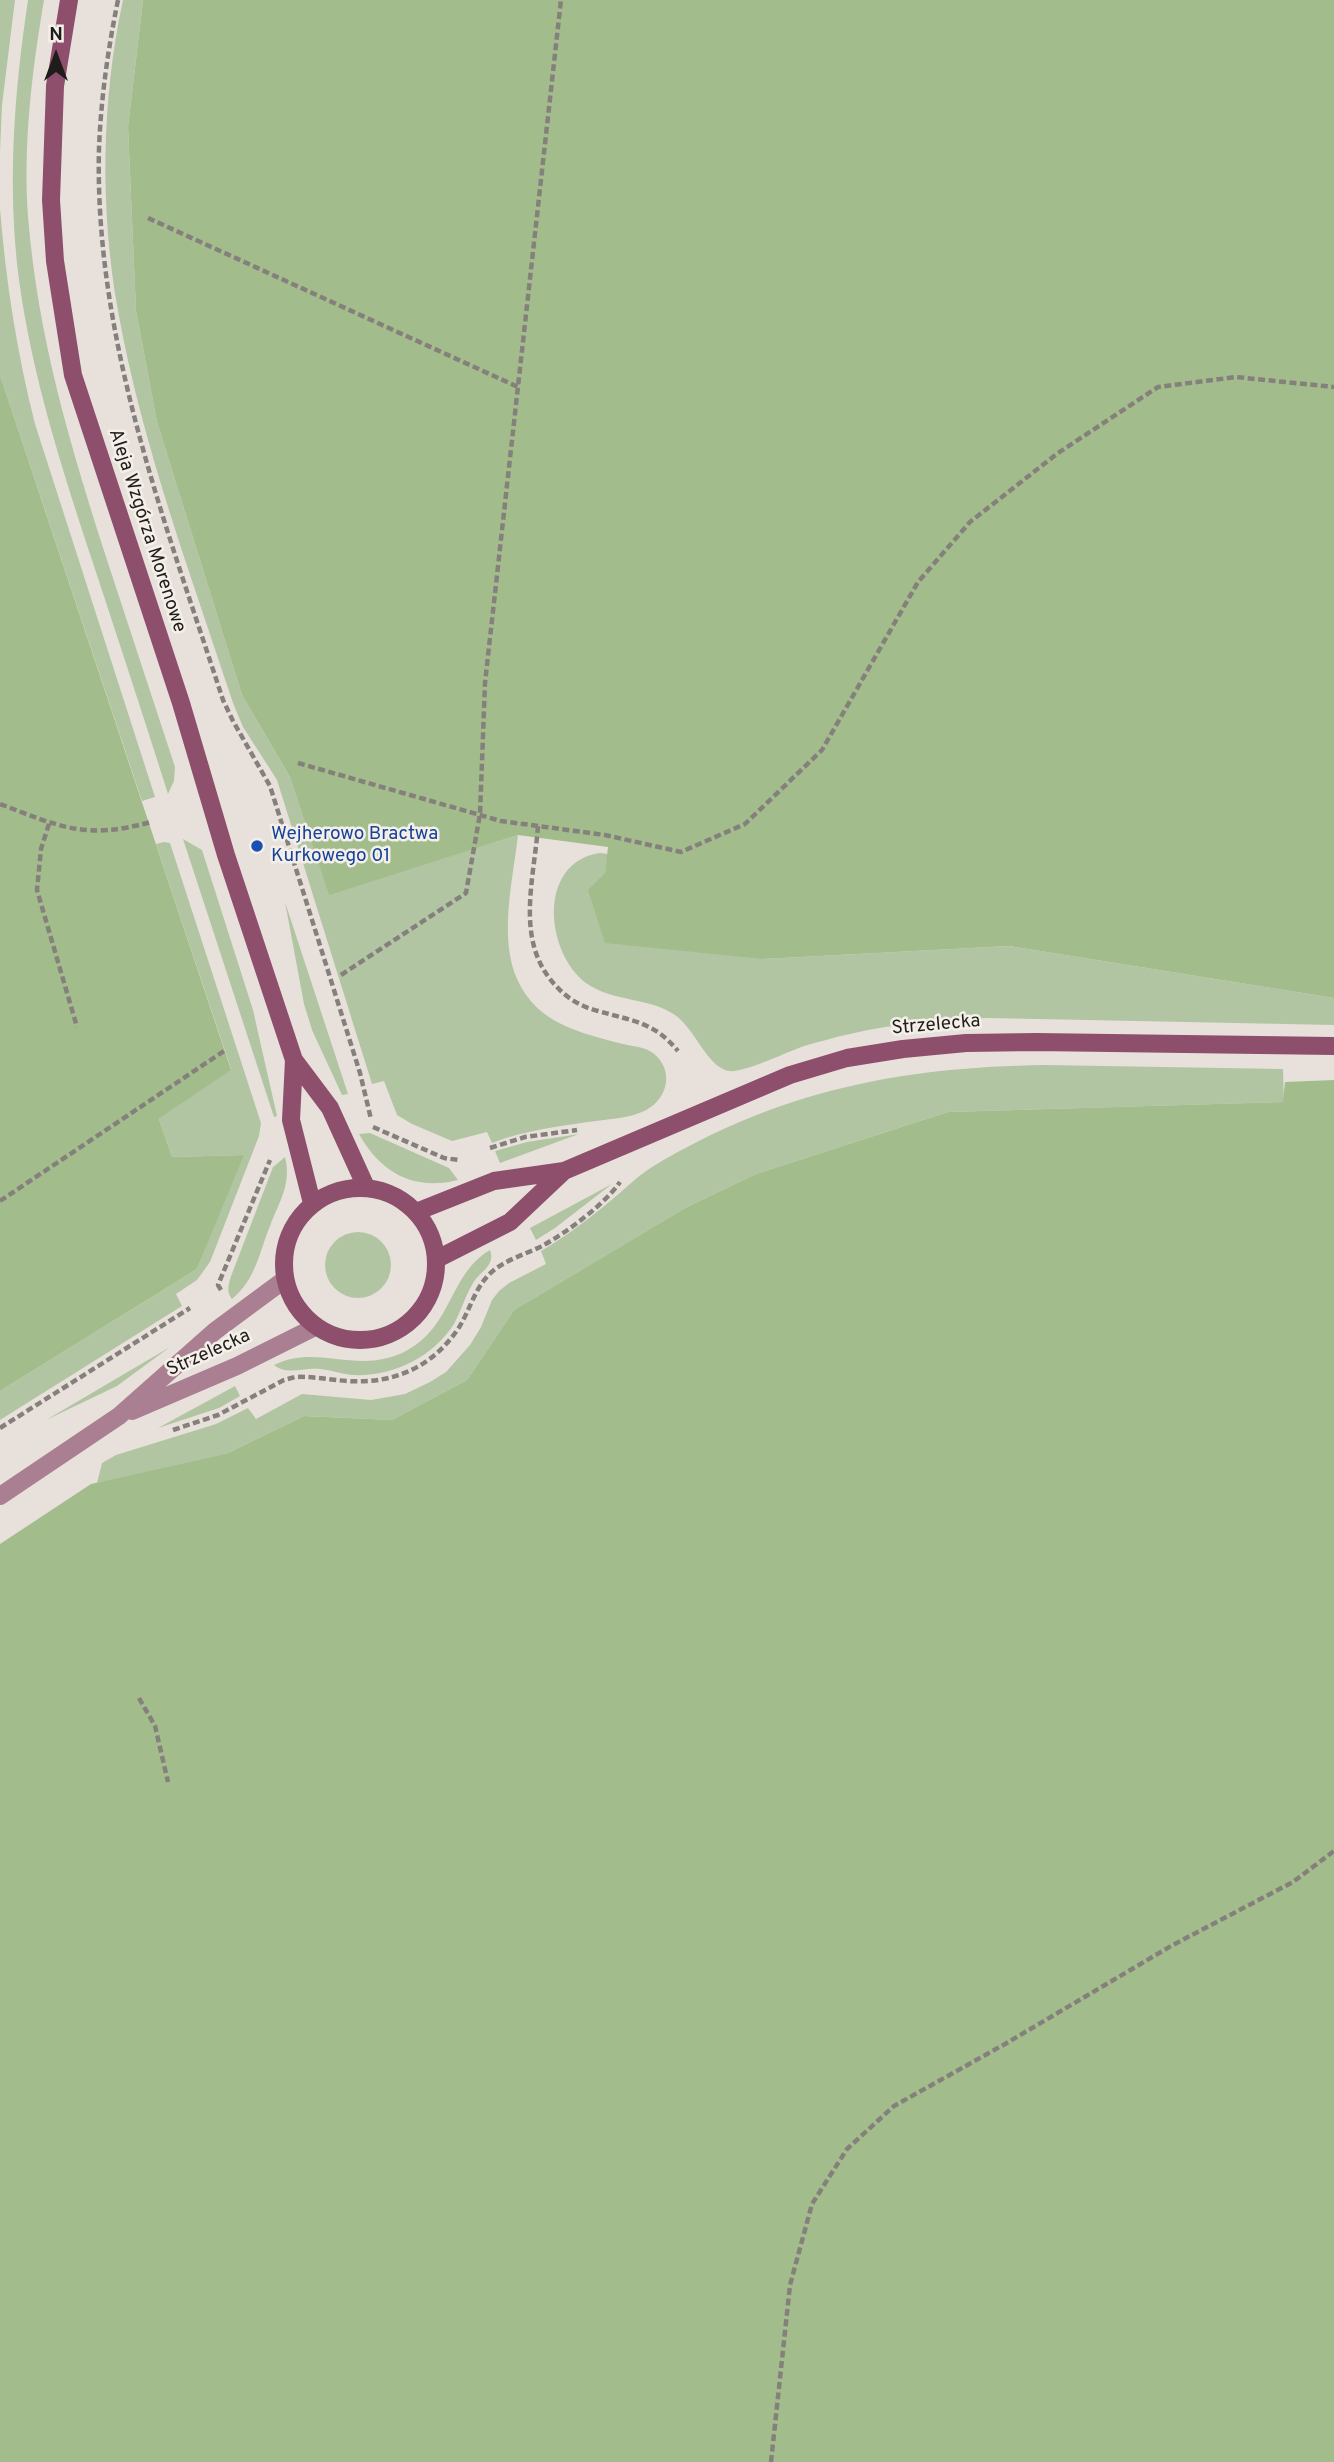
<!DOCTYPE html>
<html>
<head>
<meta charset="utf-8">
<style>
	body { margin:0 }
	#map { position:relative; width:1334px; height:2462px; overflow:hidden; background:#e8e1db; font-family:Overpass,sans-serif }
	canvas { display:block }
	.north { position:absolute; left:21px; top:21px; width:70px; height:70px; -webkit-text-stroke:5px #f5efe9; paint-order:stroke; rotate:0deg; font-size:19px; font-weight:700; line-height:28px; text-align:center; color:#1f1d1b }
	.north::after { content:''; display:block; margin:auto; width:24px; height:32px; background:#1f1d1b; clip-path:polygon(50% 0,100% 100%,50% 72%,0 100%) }
</style>
</head>
<body>
<div id="map">
<canvas width="1334" height="2462"></canvas>
<div class="north">N</div>
</div>
<script>
const ctx = document.querySelector('canvas').getContext('2d');
ctx.lineJoin = 'round';
function fill(path, color) { ctx.fillStyle = color; ctx.fill(path, 'evenodd'); }
function stroke(path, color, width, dash) { ctx.strokeStyle = color; ctx.lineWidth = width; ctx.lineCap = dash ? 'butt' : 'round'; ctx.setLineDash(dash || []); ctx.stroke(path); }
function label(font, color, halo, rows, align = 'center') {
  ctx.font = font + ' Overpass,sans-serif'; ctx.lineWidth = 5; ctx.setLineDash([]); ctx.textBaseline = 'middle'; ctx.strokeStyle = halo; ctx.fillStyle = color; for (const [text, x, y, turn = 0] of rows) {
    ctx.save(); ctx.translate(x, y); ctx.rotate((+turn || 0) * Math.PI / 180); ctx.textAlign = isNaN(turn) ? turn : align; if (halo) ctx.strokeText(text, 0, 0); ctx.fillText(text, 0, 0); ctx.restore();
  }
}
fill(new Path2D(`
	M0,0H15L2,105L0,152Z
	M28,0H44C32,71 23,144 28,216C38,340 71,448 109,566C131,633 153,700 175,767L174,781L168,794C143,715 117,636 91,557C61,466 32,375 19,280C7,186 14,93 28,0Z
	M123,0H143L128,127L136,311L157,422L242,695L290,777L329,894L518,835C513,880 498,939 518,981C538,1024 581,1033 623,1044C632,1046 645,1047 653,1053C676,1071 667,1102 642,1112C628,1118 611,1119 596,1121C561,1126 525,1130 492,1143L487,1132L452,1141L412,1124L397,1115L384,1081L372,1084L277,780L243,727L233,703C191,575 142,445 118,311C100,210 101,101 123,0Z
	M0,209C6,282 17,353 35,424L155,797L142,801L0,375Z
	M183,839L202,850L253,1010L277,1116L274,1117Z
	M164,842L170,843L261,1123L259,1136L210,1262L197,1280L176,1294L182,1306L0,1420V1391L197,1269L243,1155L172,1157L159,1119L231,1069L156,844Z
	M600,853L608,854L605,873L763,959L1009,946L1334,998V1025L987,1018C941,1020 895,1023 850,1034C835,1037 819,1042 804,1046C787,1052 744,1073 729,1071C707,1067 696,1030 675,1015C649,997 612,1002 586,983C545,952 537,862 600,853Z
	M285,902L348,1094L342,1095L312,1030L304,1004Z
	M1045,1065L1283,1069L1284,1102L948,1112L756,1174L685,1208L514,1310L467,1380L392,1420L304,1416L228,1453L97,1483L102,1463L116,1455L216,1424L248,1408L256,1419L302,1394L371,1400L405,1394L430,1382L446,1372L470,1345L481,1327L492,1300L499,1291L509,1283L546,1264L541,1251C568,1235 591,1217 615,1197C627,1187 639,1175 652,1167C778,1091 900,1067 1045,1065Z
	M370,1133L449,1168L458,1180C413,1191 381,1173 359,1134Z
	M579,1134L500,1163L495,1151L527,1142Z
	M285,1157C292,1184 279,1202 270,1226C259,1253 256,1279 232,1299C225,1291 230,1279 233,1271L273,1167Z
	M612,1184L555,1228L536,1240L530,1228Z
	M325 1265a33 33 0 1 1 66 0a33 33 0 1 1-66 0Z
	M490,1250C496,1267 479,1271 472,1285C465,1297 461,1311 454,1324C432,1358 392,1377 352,1375C341,1374 331,1370 320,1369C303,1367 288,1376 274,1365C317,1343 358,1376 406,1351C453,1326 449,1274 490,1250Z
	M170,1347L117,1386L46,1420Z
	M235,1386L240,1396L219,1408L158,1428Z`), '#b2c5a3');
fill(new Path2D(`
	M143,0H1334V998L1009,946L763,959L605,943L588,890L605,873L608,847L518,835L329,895L290,777L242,695L157,422L136,311L128,127Z
	M0,375L231,1070L159,1119L172,1157L244,1155L197,1269L0,1391Z
	M1334,1080V2462H0V1544L91,1484L228,1453L304,1416L392,1420L467,1380L514,1310L685,1208L756,1174L948,1112L1283,1102L1285,1082Z`), '#a2bd8b');
stroke(new Path2D(`
	M118,0C108,49 101,98 99,148C94,338 165,522 223,700L233,721L270,786L360,1073L371,1119
	M148,218L518,387
	M298,763L501,821L605,835L681,852L745,824L822,750L918,582L970,522L1058,453L1158,387L1236,377L1334,387
	M0,804C61,827 85,840 151,822
	M49,824L41,849L37,890L77,1027
	M538,826C534,881 514,943 557,987C568,999 582,1007 598,1011C633,1021 654,1022 678,1051
	M341,975L466,893L480,814L485,683L561,0
	M373,1127L444,1158L459,1160
	M490,1148L525,1137L577,1130
	M0,1201L224,1051
	M221,1290L218,1285L270,1160
	M0,1428L190,1308
	M173,1430L218,1415L284,1380L295,1377C313,1376 329,1380 348,1381C394,1384 432,1367 458,1329C471,1309 475,1285 494,1270C508,1259 526,1254 542,1246C566,1233 605,1204 620,1182
	M139,1698L155,1726L168,1782
	M771,2462L790,2285L812,2204L847,2149L894,2106L1005,2044L1171,1946L1293,1882L1334,1851`), '#85807c', 4.5, [7, 3.5]);
stroke(new Path2D(`
	M132,1411L237,1366L315,1327
	M0,1496L119,1416L215,1331L284,1280`), '#ab7f92', 18);
stroke(new Path2D(`
	M69,0L55,86L51,200L55,261L73,375L181,703L226,855L294,1060L330,1108L366,1187
	M294,1060L291,1120L312,1203
	M284 1264a76 76 0 1 1 152 0a76 76 0 1 1-152 0Z
	M416,1212L494,1181L564,1171L790,1075L847,1058L903,1049L966,1043L1036,1042L1334,1046
	M437,1259L510,1222L564,1171`), '#8d4f6c', 18);
for (const [x, y, r, color] of [
	[257,846,7,"#1a4fb4"]
]) { const dot = new Path2D(); dot.arc(x, y, r, 0, 2 * Math.PI); ctx.fillStyle = color; ctx.fill(dot); stroke(dot, '#f5efe9', 2.5); }
label('19px', '#1f1d1b', '#f5efe9', [
	["Aleja Wzgórza Morenowe",146,531,72],
	["Strzelecka",936,1026,-5],
	["Strzelecka",209,1354,-24]
]);
label('19px', '#164399', '#f5efe9', [
	["Wejherowo Bractwa",271,835],
	["Kurkowego 01",271,857]
], 'left');
</script>
</body>
</html>
